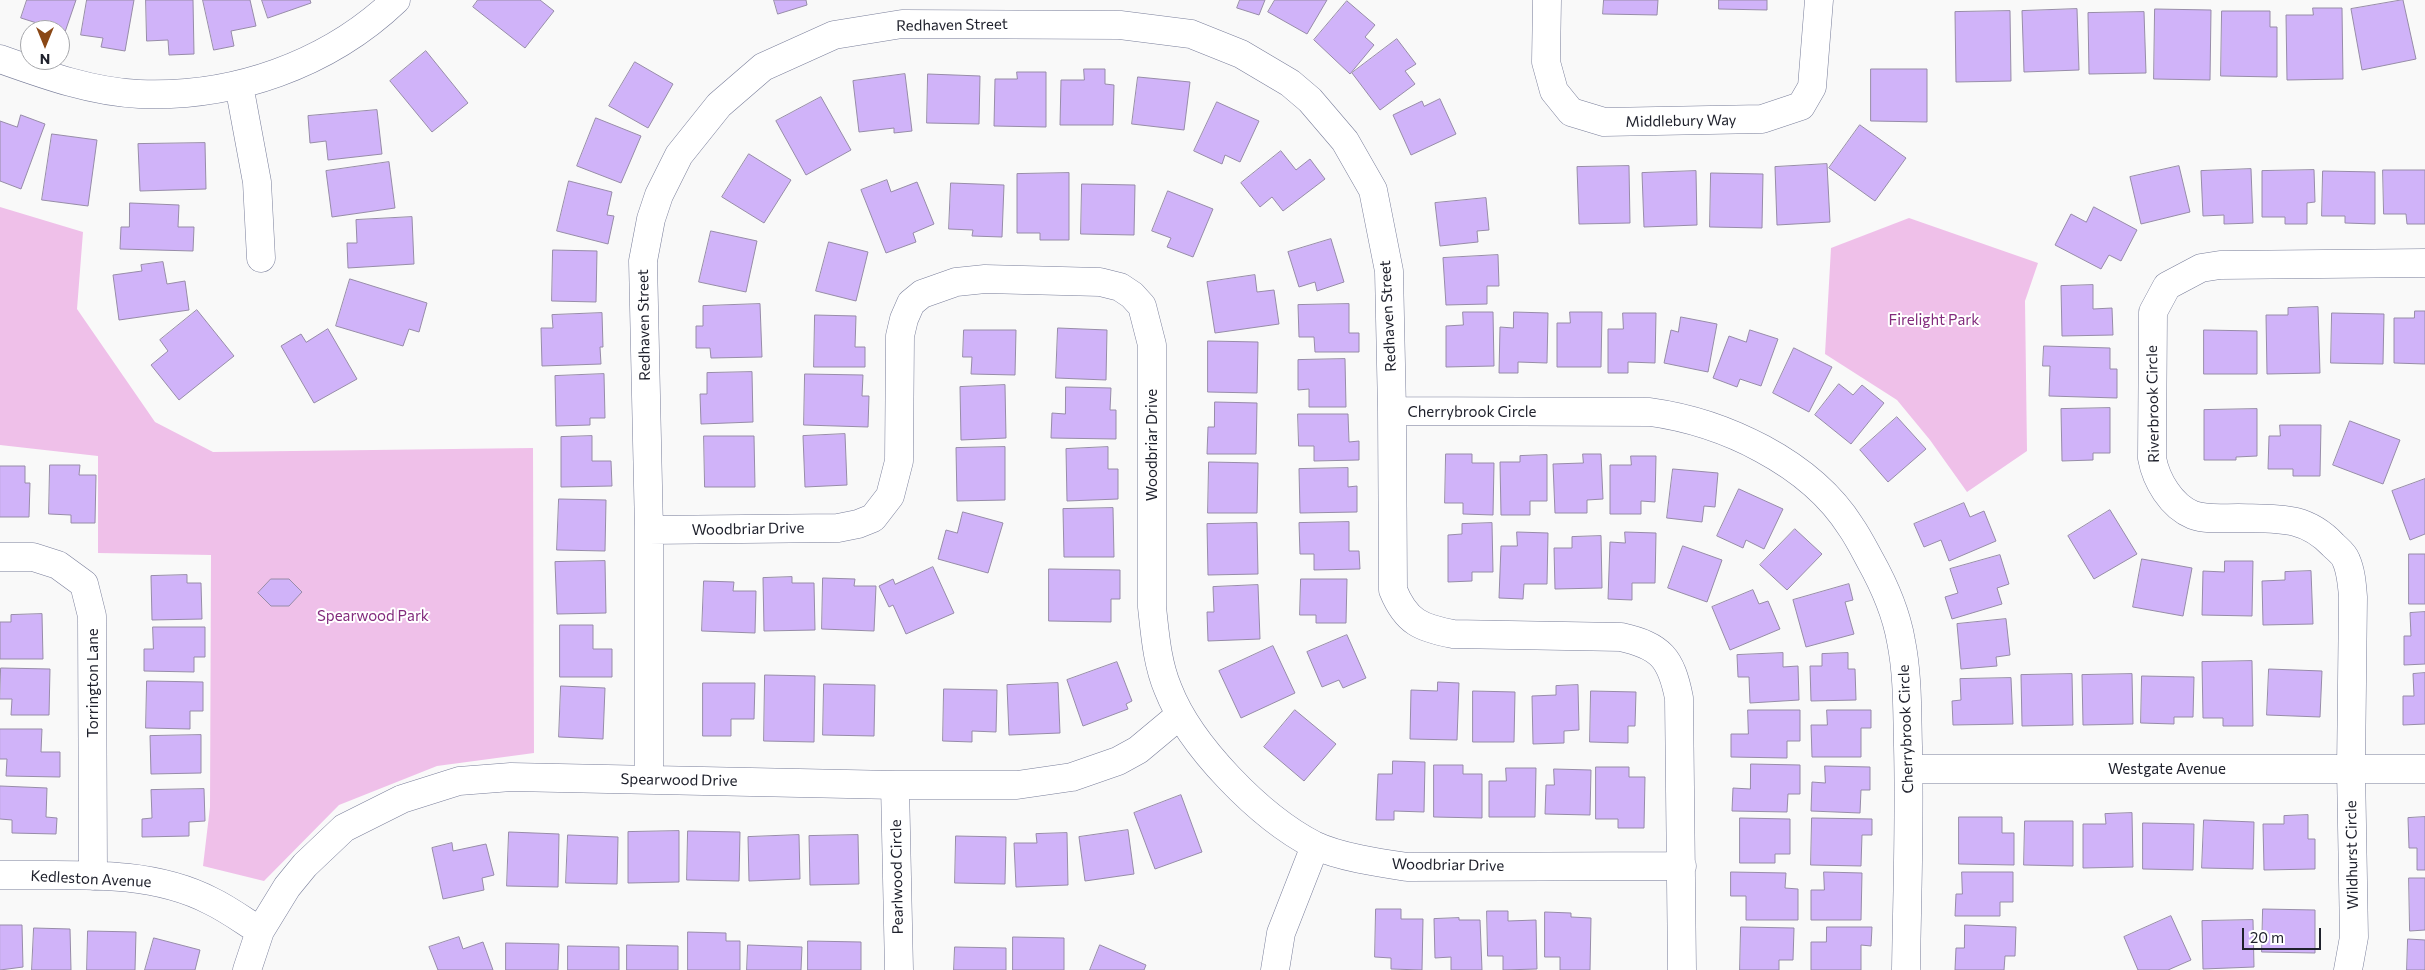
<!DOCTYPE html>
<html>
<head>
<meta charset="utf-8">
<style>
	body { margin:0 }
	#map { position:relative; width:2425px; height:970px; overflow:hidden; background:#f9f9f9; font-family:Commissioner,sans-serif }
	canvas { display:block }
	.north { position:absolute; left:20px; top:20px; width:50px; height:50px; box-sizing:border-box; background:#fff; border:1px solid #a6a7ab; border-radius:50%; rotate:180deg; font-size:14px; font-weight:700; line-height:20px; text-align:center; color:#20222d }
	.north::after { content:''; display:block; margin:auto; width:18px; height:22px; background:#8a4816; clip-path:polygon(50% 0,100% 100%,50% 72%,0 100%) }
	.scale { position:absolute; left:2242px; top:928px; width:79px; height:22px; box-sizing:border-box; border:2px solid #20222d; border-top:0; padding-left:6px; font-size:15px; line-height:18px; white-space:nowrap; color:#20222d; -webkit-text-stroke:4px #fff; paint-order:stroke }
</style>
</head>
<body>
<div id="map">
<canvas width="2425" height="970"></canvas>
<div class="north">N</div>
<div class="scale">20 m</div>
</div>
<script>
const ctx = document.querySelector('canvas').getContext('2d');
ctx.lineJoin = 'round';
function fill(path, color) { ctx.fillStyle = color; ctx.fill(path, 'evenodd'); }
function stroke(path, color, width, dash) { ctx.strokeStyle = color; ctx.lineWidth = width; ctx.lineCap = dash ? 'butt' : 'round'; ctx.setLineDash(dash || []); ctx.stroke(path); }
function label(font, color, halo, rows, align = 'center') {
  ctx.font = font + ' Commissioner,sans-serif'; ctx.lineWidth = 4; ctx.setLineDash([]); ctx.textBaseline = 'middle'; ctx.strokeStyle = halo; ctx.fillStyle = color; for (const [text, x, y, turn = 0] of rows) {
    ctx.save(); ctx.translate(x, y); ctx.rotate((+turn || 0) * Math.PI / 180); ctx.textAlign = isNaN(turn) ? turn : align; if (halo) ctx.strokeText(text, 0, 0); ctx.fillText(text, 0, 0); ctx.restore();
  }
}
fill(new Path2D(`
	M0,207L83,232L77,309L155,422L213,452L533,448L534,753L437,766L339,805L264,881L203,866L210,807L211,555L98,553V456L0,445Z
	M1909,218L2038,263L2025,301L2027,451L1967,492L1930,440L1897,400L1825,354L1831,248Z`), '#efc0e9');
const building = new Path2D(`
	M27,0H76L65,32L21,18Z
	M87,0H134L125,51L101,47L103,38L81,35Z
	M146,0H193L194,54L169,55L168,40L147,41Z
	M203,0H250L256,26L231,31L234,46L214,50Z
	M262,0H310L311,3L268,18Z
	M478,0H540L554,11L525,48L473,7Z
	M774,0H806L807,5L778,14Z
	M1240,0H1265L1259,15L1237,8Z
	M1275,0H1327L1307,34L1268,12Z
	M1604,0H1658L1657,15L1603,14Z
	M1719,0H1767V10L1719,9Z
	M2403,0L2416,59L2362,70L2351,9Z
	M1347,1L1375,25L1365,37L1374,45L1350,74L1314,40Z
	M2313,8H2342L2343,79L2287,80L2286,15H2313Z
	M2077,9L2079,70L2024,72L2022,11Z
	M2155,9L2211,10L2210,80L2154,79Z
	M2010,11L2011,81L1956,82L1955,12Z
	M2222,11H2270V27H2277V77L2221,76Z
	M2144,12L2146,73L2089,74L2088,13Z
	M1397,39L1416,64L1405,71L1415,84L1380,110L1352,73Z
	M426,51L468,103L432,132L390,81Z
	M635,62L673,84L648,128L609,106Z
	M1084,69H1105V84L1114,85L1113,125H1060L1061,80H1084Z
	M1871,69H1927V122L1871,121Z
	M1017,72H1046V127L994,126L995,79H1017Z
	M905,74L912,131L894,133V128L859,132L853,81Z
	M928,74L980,76L979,124L927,123Z
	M1138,77L1190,82L1184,130L1132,124Z
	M821,97L851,150L806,175L776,121Z
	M1440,99L1456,134L1411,155L1393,115L1422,101L1424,106Z
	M1217,102L1259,121L1240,162L1225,155L1222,164L1194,151Z
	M377,110L382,154L328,160L326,141L310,143L308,116Z
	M21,115L45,124L21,189L0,181V121L17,127Z
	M596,118L641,136L621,183L577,166Z
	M1860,125L1906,158L1875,201L1829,168Z
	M52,134L97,140L88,206L42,200Z
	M205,143L206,189L140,191L138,144Z
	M1281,151L1296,170L1310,159L1325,179L1283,211L1272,197L1260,207L1241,183Z
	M749,154L791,180L764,223L722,197Z
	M389,162L395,208L332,217L326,171Z
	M1827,164L1830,222L1777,225L1775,167Z
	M1629,166L1630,223L1579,224L1577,167Z
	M2179,166L2190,212L2141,224L2130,177Z
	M2251,169L2253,223L2224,224V215L2203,216L2201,171Z
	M2314,170L2315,202L2307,203V224H2285V217H2262V171Z
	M2383,170H2425V224H2407L2406,214H2384Z
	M1696,171L1697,225L1644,227L1642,173Z
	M2323,171L2375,172V224L2345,223V216H2322Z
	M1069,173V240H1040V233H1017V174Z
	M1711,173L1763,174L1762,228L1710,227Z
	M887,180L891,192L917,182L934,224L913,233L916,242L886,253L861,190Z
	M569,181L612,192L607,215L614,216L608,244L557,231Z
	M951,183L1004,185L1002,237L972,236L973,230L949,229Z
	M1082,184L1135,185L1134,235L1081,234Z
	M1168,191L1213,209L1193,257L1167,247L1171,238L1152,231Z
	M1486,198L1489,230L1477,231L1478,242L1440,246L1435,203Z
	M130,203L179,205L178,227H194L193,251L120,249L121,227H129Z
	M2094,207L2137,230L2121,261L2109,255L2101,269L2055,245L2071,214L2086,222Z
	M412,217L414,264L348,268L347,243H357L356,220Z
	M711,231L757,241L746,292L699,282Z
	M1331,239L1344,282L1317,291L1315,282L1299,287L1288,252Z
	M829,242L868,252L856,301L816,291Z
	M553,250L597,251L596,302L552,301Z
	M1498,255L1499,286H1487V304L1446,305L1443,258Z
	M163,262L167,284L185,281L189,310L119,320L113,275L142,271L141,265Z
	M1255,275L1257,292L1274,290L1279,324L1215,333L1207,282Z
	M350,279L427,303L419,332L409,329L403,346L336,326Z
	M2093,285V309L2112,308L2113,335L2062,336L2061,286Z
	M760,304L762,357L711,358L710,348H696V326H703V306Z
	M1349,304V333H1359V352H1315L1314,337H1299L1298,305Z
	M2318,307L2320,373L2267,374L2266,315H2288V308Z
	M197,310L234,356L179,400L151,365L168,351L160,340Z
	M2415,311H2425V364L2394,363V318H2414Z
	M1463,312H1493L1494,366L1446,367V326L1463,325Z
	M1514,312L1548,313L1547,363L1518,362V373H1499L1500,327L1513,328Z
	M1570,312H1602L1601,367H1557V323H1570Z
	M602,313L603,347H600L601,364L542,366L541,328H553L552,315Z
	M1623,313H1656L1655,363L1628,362V373H1608V329H1623Z
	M2332,313L2384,314L2383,364L2331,363Z
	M815,315L856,316L855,347H865V367H814Z
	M1681,317L1717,324L1708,372L1664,363L1671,330L1678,332Z
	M1058,328L1107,330L1106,380L1056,378Z
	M328,329L357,379L314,403L281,346L301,334L306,342Z
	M964,330H1016L1015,375L971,374L972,357H963Z
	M1750,330L1778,339L1761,386L1740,379L1737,387L1713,378L1729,336L1746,342Z
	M2204,330L2257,331V374H2204Z
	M1208,341L1258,342L1257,393L1208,392Z
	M2044,346L2110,348V369H2117V398L2049,396L2050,366H2043Z
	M1794,348L1832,367L1809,412L1773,393Z
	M1345,359L1346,407H1309V389L1298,390V360Z
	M752,372L753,422L701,424L700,394H707V373Z
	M604,374L605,418H590V425L556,426L555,376Z
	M805,374L863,375L862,396H869L868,427L804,425Z
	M1839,384L1853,395L1862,385L1884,403L1851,444L1815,415Z
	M1005,385L1006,438L961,440L960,387Z
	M1066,387L1111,388L1110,410H1116V439L1051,438L1052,413L1065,414Z
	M1215,402L1257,403L1256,454H1207L1208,427H1214Z
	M2110,408V453H2093V460L2062,461L2061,409Z
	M2257,409V456L2236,457V460H2204V410Z
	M1298,414H1348L1349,442L1359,441V460L1314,461V446H1299Z
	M1897,417L1926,449L1888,482L1860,450Z
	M2350,421L2400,440L2383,484L2333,465Z
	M2280,425H2321L2320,476H2293V469H2268L2269,436H2280Z
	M845,434L847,485L805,487L803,436Z
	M592,436V461H611L612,486L561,487V437Z
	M704,436H754L755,487H705Z
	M1005,447V500L957,501L956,448Z
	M1108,447V469H1118V499L1067,501L1066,449Z
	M1446,454H1472V463H1494L1493,515L1463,514V503H1445Z
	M1583,454H1601L1603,499L1587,500V513H1555L1553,464L1583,463Z
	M1547,455V501H1530V515H1501L1500,462H1520V456Z
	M1631,456H1656L1655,502L1641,501V514H1610V465H1631Z
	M1209,462L1258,463L1257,513H1208Z
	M50,465H80L79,475H96L95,523H71V515L49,514Z
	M0,466H25V483H30L29,517H0Z
	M1348,468V487L1357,486V512L1300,513L1299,469Z
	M1673,469L1718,473L1715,507L1704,506L1702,522L1667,518Z
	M2425,479V534L2410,540L2392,491Z
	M1739,489L1783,509L1764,549L1746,540L1743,548L1717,536Z
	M559,499L606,500L605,551L557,550Z
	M1964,503L1970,517L1984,511L1996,541L1949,561L1941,540L1924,547L1914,524Z
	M1113,508L1114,557H1064L1063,509Z
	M2110,510L2137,554L2094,579L2068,536Z
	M963,512L1003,523L988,573L938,559L946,530L957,533Z
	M1349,522V551H1359L1360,569L1314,570V554H1300L1299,523Z
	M1257,523L1258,574L1208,575L1207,524Z
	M1492,523L1493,572H1472V581L1448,582V535L1462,534V524Z
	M1795,529L1822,554L1787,590L1760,565Z
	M1517,532L1548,533L1547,584H1524L1523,599L1499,598L1501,546H1517Z
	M1625,532L1656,533L1655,583H1632V600L1608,599L1610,542L1625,543Z
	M1601,536L1602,588L1555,589L1554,548H1572V537Z
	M1683,546L1722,560L1707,602L1668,588Z
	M2409,554H2425V604H2409Z
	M2000,555L2009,584L1997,588L2002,604L1952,619L1945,597L1958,593L1950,569Z
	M2142,559L2192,568L2183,616L2133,607Z
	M605,561L606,613L557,614L555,562Z
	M2225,561H2253L2252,616L2202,615L2203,571L2224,572Z
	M933,567L954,613L906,634L893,605L889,607L879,586L893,579L895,584Z
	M1049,569L1120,570V599H1111V622L1049,621Z
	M2311,571L2313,624L2263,625L2262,581L2285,580V572Z
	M187,575V583H201L202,619L152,620L151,576Z
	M792,577V583H814L815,630L764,631L763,578Z
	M823,578L855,579L854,586H876L874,631L822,629Z
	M271,579H289L302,592L289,606H271L258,593Z
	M1301,579H1347L1346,623H1316V615H1300Z
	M704,581L734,582L733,591H756L755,633L702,631Z
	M1849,584L1853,600L1845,602L1854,634L1806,647L1793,600Z
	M1258,585L1260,639L1208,641L1207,612H1214L1213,587Z
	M1753,590L1759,604L1768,601L1780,629L1730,650L1712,607Z
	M2425,612V664L2404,665V636H2411L2410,613Z
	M42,614L43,659H0V622H11V615Z
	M2006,619L2010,655L1996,657L1997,666L1961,669L1957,624Z
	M560,625H593V649H612V677H560Z
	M153,627H205V657H194V672L144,671V649H153Z
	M1347,635L1366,678L1343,688L1339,680L1322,687L1307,652Z
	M1273,646L1295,693L1241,718L1219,671Z
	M1783,653V667L1798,666L1799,700L1750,703L1749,677H1738L1737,655Z
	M1848,653V669H1855L1856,700L1811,701L1810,666H1822V654Z
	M2252,661L2253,726H2223V718H2203L2202,662Z
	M1117,662L1132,701L1126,704L1128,709L1083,726L1067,680Z
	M1,668L50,669L49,715H11L12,699H0Z
	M2269,669L2322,671L2320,717L2267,715Z
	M2425,673V724L2403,725V696H2414L2413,674Z
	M2072,674L2073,725L2022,726L2021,675Z
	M2132,674L2133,724L2083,725L2082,675Z
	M765,675L815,676L814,742L764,741Z
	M2142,676L2194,677L2193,717H2174V724L2141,723Z
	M2011,678L2013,724L1953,725L1952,701L1961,700L1960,679Z
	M147,681L203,682V711H190V729L146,728Z
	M1438,682L1459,683L1457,740L1410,739L1411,690L1437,691Z
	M703,683H755L754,719H731V736H703Z
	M1058,683L1060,733L1009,735L1007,685Z
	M824,684L875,685L874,736L823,735Z
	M1578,685L1579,730L1564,731V743L1533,744L1532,696L1556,695V686Z
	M561,686L605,688L603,739L559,737Z
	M944,689L997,690L996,732L972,731V742L943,741Z
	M1473,691L1515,692L1514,742H1473Z
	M1591,691L1636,692L1635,726H1628V743L1590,742Z
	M1295,710L1336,744L1304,781L1264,747Z
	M1748,710H1800V741H1787V758L1731,757V734H1748Z
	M1827,710H1871V728H1861V757H1812L1811,725H1827Z
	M0,729H42L41,752H60V777L6,776L7,759H0Z
	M201,735V773L151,774L150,736Z
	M1393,761L1425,762L1424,812L1394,811V820H1376L1378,774H1392Z
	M1751,764L1800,765V794H1788L1787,812L1732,811L1733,788L1750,789Z
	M1434,765H1463V774H1482V818L1434,817Z
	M1825,766L1870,767V790H1861L1860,813L1811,811L1812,782L1825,783Z
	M1596,767H1629V777H1645L1644,828H1618V819H1596Z
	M1506,768H1536L1535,817H1489V781H1506Z
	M1554,769L1591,770L1590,815L1545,814L1546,785H1554Z
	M0,786L47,788L46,817L57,818L56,834L12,833V820L0,819Z
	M204,789L205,821L189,822V836L142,837V819L152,818L151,790Z
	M1181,795L1202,852L1155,869L1134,813Z
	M2132,813L2133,867L2083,868V824H2106L2105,814Z
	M2308,815V839H2315V869L2264,870L2263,824H2284V816Z
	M1959,817H2002V833H2014V865L1959,864Z
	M2425,817V870H2417V848H2409L2408,818Z
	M1740,818L1790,819V854H1775V863H1740Z
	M1812,818L1872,819V835H1862L1861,866L1811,865Z
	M2204,820L2254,822L2253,869L2202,868Z
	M2025,821H2073V866L2024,865Z
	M2143,823L2194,824L2193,870L2143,869Z
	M1128,830L1134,874L1085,881L1079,837Z
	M679,831V882L628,883V832Z
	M688,831L740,832L739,881L687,880Z
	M509,832L559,834L558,887L507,886Z
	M1067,833L1068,885L1016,887L1014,843H1037L1036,834Z
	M568,835L618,837L617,884L566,883Z
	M799,835L800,879L749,881L748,837Z
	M858,835L859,884L810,885L809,836Z
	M956,836L1006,837L1005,884L955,883Z
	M452,843L453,851L486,844L494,875L482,878L484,890L443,899L432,848Z
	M1731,872L1786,873L1785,888L1798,889V920H1746V896H1731Z
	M1824,872L1862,873L1861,920H1811V890H1824Z
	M1962,872H2013V902H2000V916H1955L1956,894H1962Z
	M2409,878H2425V930L2410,931Z
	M1376,909H1401V919H1423L1422,970L1391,969V958L1375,957Z
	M2263,909L2315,910V953L2262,952Z
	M1487,911H1508V921L1536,920L1537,969L1503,970V956H1488Z
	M1545,912L1571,913V917L1591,918L1590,970H1560V957H1545Z
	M2171,916L2191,960L2168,970H2138L2124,937Z
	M1459,918V920H1480L1482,970H1451V957L1435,958L1434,919Z
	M2253,920L2254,967L2203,969L2202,921Z
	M0,925H22L23,967L0,970Z
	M1965,925L2016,927L2015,956H2005L2004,970H1955L1956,948H1964Z
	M1741,927L1794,928L1793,960H1779V970H1740Z
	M1827,927H1872L1871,946L1861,945V970H1811V942H1826Z
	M34,928L70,929L71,970H32Z
	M88,931L136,932L135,970H87Z
	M688,932L726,933V941H740V970H688Z
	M459,937L463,949L483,942L493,970H438L429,947Z
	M1013,937L1064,938V970H1013Z
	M154,938L200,950L195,970H145Z
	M2408,939L2425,940V970H2407Z
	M808,941L861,942V970H808Z
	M506,943L559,944L558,970H506Z
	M627,945L678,946V970H627Z
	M748,945L802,947L801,970H747Z
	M1100,945L1146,965L1144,970H1090Z
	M568,946L619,947V970H568Z
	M955,947L1006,948V970H954Z`);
fill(building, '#d0b3f9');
stroke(building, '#978ca8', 1);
const minor = new Path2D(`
	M1547,0L1546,62L1554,91L1571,112L1604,122L1762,119L1801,106L1812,87L1819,0
	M0,59C45,75 92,92 139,94C233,98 328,65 396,0
	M239,85L257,182L261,258
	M649,530L838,528L858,524L873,518L890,496L899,461L900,336L904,319L911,303L922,294L956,282L985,279L1100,282L1120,287L1132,295L1142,306L1152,345V607C1155,634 1157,663 1168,689C1190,746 1260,817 1314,845C1339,857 1380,863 1407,867L1682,866
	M0,557H33L58,565L84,584L92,616L93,876
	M1909,769H2425
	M649,780V530L643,261L651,219L659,195L679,155L719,105L763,67L834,35L902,24L1120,25L1191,34L1241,54L1290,83L1310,100L1345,141L1373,190L1389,271L1392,411
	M895,785L899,970
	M0,875C69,876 148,868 211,901C228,909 244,921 260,931
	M247,970L260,931L287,887L305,865L344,828L402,799L459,781L511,777L895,785H1017L1072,777L1118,761L1138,750L1180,715
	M1275,970L1281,933L1315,846
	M1682,970L1679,698C1671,658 1661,646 1621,637L1453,634C1421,628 1406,622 1393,590L1392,411L1650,412C1723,422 1810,462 1851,527C1858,537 1864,549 1870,560C1884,585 1896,612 1901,641C1908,676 1907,711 1908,746C1910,821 1907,896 1906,970
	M2348,970L2354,937L2351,769L2353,597C2352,584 2351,571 2346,560C2344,554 2337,549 2333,545C2305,515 2277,519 2238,518C2223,518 2207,520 2193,515C2171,506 2156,480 2152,458L2153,312L2167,286L2201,268L2220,265L2425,263`);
stroke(minor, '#797e9a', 29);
stroke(minor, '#fff', 28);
label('15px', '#20222d', '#fff', [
	["Redhaven Street",952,25,-1],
	["Middlebury Way",1681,121,-1],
	["Redhaven Street",1388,316,-93],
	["Redhaven Street",644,325,-91],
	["Riverbrook Circle",2153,404,-91],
	["Cherrybrook Circle",1472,412],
	["Woodbriar Drive",1152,445,-90],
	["Woodbriar Drive",748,529,-1],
	["Torrington Lane",93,683,-90],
	["Cherrybrook Circle",1906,729,-92],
	["Westgate Avenue",2167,769],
	["Spearwood Drive",679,780,1],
	["Wildhurst Circle",2352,855,-91],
	["Woodbriar Drive",1448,865,1],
	["Pearlwood Circle",897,877,-91],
	["Kedleston Avenue",91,879,3]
]);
label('15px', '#822a7c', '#fff', [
	["Firelight Park",1934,320],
	["Spearwood Park",373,616]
]);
</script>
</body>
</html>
